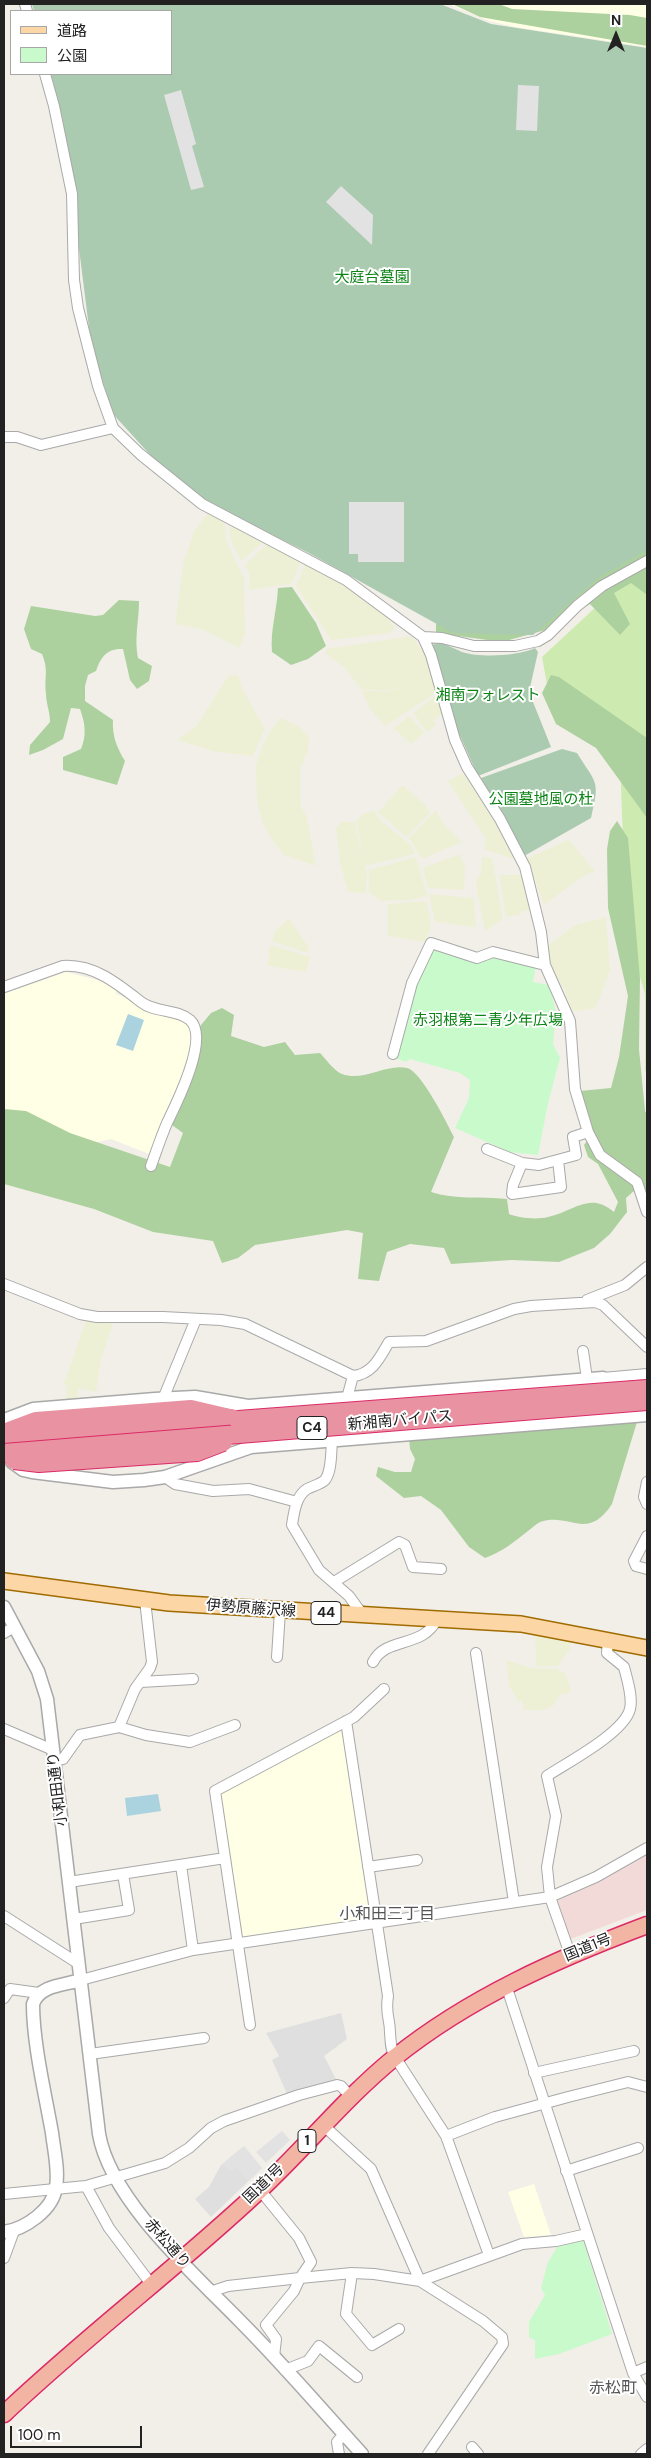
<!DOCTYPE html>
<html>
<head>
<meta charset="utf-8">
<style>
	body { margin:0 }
	#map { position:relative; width:651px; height:2458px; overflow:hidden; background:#f2efe9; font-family:"DM Sans","Noto Sans JP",sans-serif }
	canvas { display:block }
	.frame { position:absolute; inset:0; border:5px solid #222; pointer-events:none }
	.legend { position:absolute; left:10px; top:10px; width:162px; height:65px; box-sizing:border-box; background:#fff; border:1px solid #a7a7a7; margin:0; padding:6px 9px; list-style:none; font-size:15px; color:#222 }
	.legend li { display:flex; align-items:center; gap:10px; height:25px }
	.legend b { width:25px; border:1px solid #a7a7a7 }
	.north { position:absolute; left:591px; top:10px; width:50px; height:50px; -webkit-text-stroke:4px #fff; paint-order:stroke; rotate:0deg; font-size:14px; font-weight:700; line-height:20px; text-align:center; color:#222 }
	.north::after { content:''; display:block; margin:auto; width:18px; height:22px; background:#222; clip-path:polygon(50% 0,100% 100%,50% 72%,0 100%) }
	.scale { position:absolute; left:10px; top:2426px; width:132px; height:22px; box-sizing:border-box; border:2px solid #222; border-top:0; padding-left:6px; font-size:15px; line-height:18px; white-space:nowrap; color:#222; -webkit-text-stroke:4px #fff; paint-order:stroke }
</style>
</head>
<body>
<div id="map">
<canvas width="651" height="2458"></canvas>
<div class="frame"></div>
<ul class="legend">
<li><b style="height:6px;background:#fcd6a4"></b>道路</li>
<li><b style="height:14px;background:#c8facc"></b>公園</li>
</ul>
<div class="north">N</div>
<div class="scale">100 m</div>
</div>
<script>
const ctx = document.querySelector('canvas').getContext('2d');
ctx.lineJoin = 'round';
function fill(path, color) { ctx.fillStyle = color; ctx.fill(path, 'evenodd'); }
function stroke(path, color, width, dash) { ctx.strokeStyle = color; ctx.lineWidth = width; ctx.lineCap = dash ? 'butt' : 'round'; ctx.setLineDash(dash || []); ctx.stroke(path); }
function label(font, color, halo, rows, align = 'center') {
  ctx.font = font + ' "DM Sans","Noto Sans JP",sans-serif'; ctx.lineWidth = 4; ctx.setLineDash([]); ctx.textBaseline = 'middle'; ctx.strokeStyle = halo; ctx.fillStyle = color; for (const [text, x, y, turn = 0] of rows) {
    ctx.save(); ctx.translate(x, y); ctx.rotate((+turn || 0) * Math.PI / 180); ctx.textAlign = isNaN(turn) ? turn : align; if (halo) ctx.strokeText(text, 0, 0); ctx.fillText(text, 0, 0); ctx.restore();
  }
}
fill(new Path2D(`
	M341,2013L347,2039L324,2056L337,2081L288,2096L272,2060L279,2056L266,2033Z
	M244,2146L262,2168L211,2217L195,2199L209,2187L221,2165Z`), '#e0dfdf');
fill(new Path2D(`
	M647,1854V1910L568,1940L555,1899Z`), '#f2dad9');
fill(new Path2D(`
	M449,4H647V47L515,27L489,21Z
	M66,972L109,983L116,988V994L186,1021L193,1030L194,1039L182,1085L154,1151L149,1154L111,1139L97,1142L69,1136L4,1109V994Z
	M341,1727L371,1917L367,1920L244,1938L240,1935L220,1795L223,1791Z
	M534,2184L551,2235L524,2237L508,2192Z`), '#ffffe5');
fill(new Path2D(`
	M213,511L224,517L227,543L244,578L245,633L240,648L204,630L175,624L184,560L195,530L207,514Z
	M230,527H240L265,541L241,561L232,543L229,533Z
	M268,543L301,561L291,584L249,590L250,576L245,565Z
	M306,563L351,589L387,616L394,627L391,633L331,640L296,586Z
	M412,636L427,657L436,693L385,726L370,709L361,690L387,692L410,683L387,691L361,689L345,668L326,654V649Z
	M229,675L239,676L242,688L265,729L253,756L216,752L177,740L197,725Z
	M435,696L442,713L433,721L436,725L427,732L413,713Z
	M410,716L424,733L411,744L393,728Z
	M281,718L298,726L309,736L308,749L300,771V804L307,818L316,866L284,855L273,841L263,824L257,802L256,766L261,749L271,730Z
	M466,772L490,810L516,860L484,849L486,839L448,781Z
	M403,785L424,804L430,813L406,837L378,812Z
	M374,810L380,820L411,845L415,854L365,866L356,821L362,815Z
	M436,810L444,825L462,842L422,859L409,838Z
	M341,822H354L367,873L366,893L348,892L340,863L336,828Z
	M569,840L595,871L582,877L544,905L527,858Z
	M460,854L465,868L464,890L428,888L423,868Z
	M416,857L427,896L410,900L381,901L369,893V870Z
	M482,857L492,858L503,919L485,931L477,890L476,880L481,873Z
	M499,875H523L531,910L522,911L519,915L506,917Z
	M429,894L474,898L476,927L435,922Z
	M427,901L431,926L425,942L388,936V904Z
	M606,917L610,969L606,982L595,1009L572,1011L564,988L551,968L547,946L575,925Z
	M289,918L309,948L307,953L272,941L275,931Z
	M270,945L310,957L306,972L268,966Z
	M86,1321L113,1323L100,1363L96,1392L79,1388L77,1399H66L67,1385L64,1383Z
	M535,1629L571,1636L570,1649L558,1666H536Z
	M506,1660L531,1668L557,1669L566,1674L571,1692L561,1694L553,1706L543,1710H524L522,1701H518L509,1685Z`), '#eef0d5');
fill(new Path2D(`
	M647,572V1077L645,1069V994L626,929L620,756L552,712L542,657L611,593Z`), '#cdebb0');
fill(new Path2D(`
	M452,4H499L512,9L630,15L647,18V46L480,17Z
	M647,533V595L631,583L614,593L630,624L620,635L590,604L549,629L502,642L436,633V610Z
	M292,587L316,623L326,646L308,659L291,665L272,652C270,631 277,610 278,588Z
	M119,600L139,601C139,622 134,638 138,658L152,666L149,681L137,689L130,680L123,649C107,648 101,657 96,671L88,675L85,686V701L113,720C112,736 117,748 125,761L117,785L63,770V757L81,749C87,735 85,723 80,709L71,708L63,739L43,750L29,755L30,745L50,722C50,712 46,703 46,694C44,677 49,671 42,654L31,649L24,629L31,606L95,616L103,615Z
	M551,675L559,677L647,738V818L596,748L556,724L542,693Z
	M617,821L628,838L640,979L639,1049L645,1111L647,1114V1198L642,1184L626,1198L627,1212L610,1234L594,1248L559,1262L512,1260L451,1264L444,1248L410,1244L387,1252L379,1281L358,1279L363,1233L347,1230L255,1245L238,1258L222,1263L213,1241L153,1232L94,1209L4,1184V1109L26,1111L70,1133L170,1167L183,1133L165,1120L201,1025L211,1013L222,1008L234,1015L231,1036L264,1047L285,1042L295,1055L320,1053C326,1059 334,1071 342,1074C364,1082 386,1063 407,1068C421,1071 447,1123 454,1137L431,1192C455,1200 481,1196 507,1199L509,1214C519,1218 536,1220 548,1217C574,1211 590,1191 614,1212L618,1202L598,1164L588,1157L584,1145L593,1133L580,1091L611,1088L619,1057L628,996L608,908L607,849L610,831Z
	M637,1422L612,1504C587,1542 570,1512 540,1522C536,1524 531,1529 528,1531C514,1542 502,1552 485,1558L469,1547L441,1510L421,1496L404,1498L376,1476L378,1467L395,1472H411L415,1459L410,1449L409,1438Z`), '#add19e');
fill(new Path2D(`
	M32,4H440L491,24L647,48V550L598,578L533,635L453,633L307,552L205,502L163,469L113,414L91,344L63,121L51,74H171V11H34Z
	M440,642C447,645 455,649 462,652C481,658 518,656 535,648L538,652L529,692L551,747L478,776L453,720L430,646Z
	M562,749L577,753C597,785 600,780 591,818L524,856L481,778Z`), '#aacbaf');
fill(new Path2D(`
	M440,949L480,963L493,956L536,966L533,982L549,985L556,1011L553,1044L560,1058L548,1103L538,1155L510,1152L455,1128L469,1098L470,1080L460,1073L410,1059L406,1062L395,1058L415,983L433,950Z
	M583,2239L612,2334L559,2354L535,2359V2340L529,2337V2322L545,2295L541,2288L548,2262L559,2244Z`), '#c8facc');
fill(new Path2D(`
	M518,85L539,86L537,131L516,130Z
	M181,90L196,144L192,146L204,187L191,190L164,95Z
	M341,186L373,215L372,245L326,202Z
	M349,502H404V562H358V554H349Z
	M282,2131L290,2140L266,2163L256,2152Z
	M244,2146L262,2168L249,2181L236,2168L231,2171L221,2165Z`), '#e2e2e2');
fill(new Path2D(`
	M128,1014L144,1020L133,1051L116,1045Z
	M158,1794L161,1811L127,1816L125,1798Z`), '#aad3df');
const minor = new Path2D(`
	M25,4L27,11
	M45,74L54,106L72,194L74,280L78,308L98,386L113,428L140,454L202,504L346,580L423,637L442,638L474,646H515L538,641L548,635L577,606L602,586L647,561
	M4,437H17L41,445L113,428
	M423,637L431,655L455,740L467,767L500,819L525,867L541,932L545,965L570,1021L575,1089L588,1132L600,1155L637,1182L647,1212
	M4,987L63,966C94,964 118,984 141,1002C155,1013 177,1009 190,1020C210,1038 176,1104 167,1123C161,1137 156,1152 151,1166
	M393,1054L412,983L431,943L477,958L493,952L545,965
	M487,1149L522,1163L539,1165L576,1155L573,1137L588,1132
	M522,1163L513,1185L512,1194L561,1187L558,1160
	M4,1284L80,1314L97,1317H163L221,1320L245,1324L353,1376C373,1374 380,1357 389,1342L426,1341L514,1309L531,1306L595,1302L603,1305L647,1347
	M587,1300L625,1285L647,1267
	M583,1351L587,1379
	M603,1378L647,1374
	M347,1398L353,1376
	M163,1399L196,1319
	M332,1440C331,1451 332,1471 325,1480C321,1484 313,1486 307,1489C296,1496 294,1512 292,1525L319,1570L349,1596L362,1614
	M165,1477L175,1484L213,1491L249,1489L297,1502
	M647,1482L644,1497L647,1504
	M647,1536L634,1561L636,1566L647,1569
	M334,1582L399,1542L405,1545L413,1567L441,1569
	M4,1633L14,1627
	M476,1653L514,1902
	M277,1657L280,1611
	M373,1662C386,1636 423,1649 437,1619
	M141,1682L193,1679
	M346,1721L388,1996C385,2015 390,2017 390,2033C391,2043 390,2048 395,2057L446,2136L489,2255
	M119,1727L135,1689L150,1668L152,1662L145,1600
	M4,1729L53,1750
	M55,1761L63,1759L80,1735L119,1727L146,1735L190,1742L235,1725
	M181,1865L193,1950
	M368,1867L417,1860
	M69,1882L225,1858
	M4,1916L79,1964
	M74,1919L129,1910L123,1874
	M570,1954L550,1897L547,1867L556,1816L547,1776C568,1762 624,1733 630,1709C633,1697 627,1679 624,1667L607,1653L608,1640
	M81,1980L193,1950L550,1897L596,1877L647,1848
	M506,1985L633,2373L647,2397
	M4,1998L10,1989L39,1993
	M250,2025L215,1791L354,1717L384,1689
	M90,2054L204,2038
	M534,2073L634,2051
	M323,2125L371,2169L420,2281
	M446,2136L495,2117L568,2097L628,2082L647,2087
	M566,2171L638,2148
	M86,2186L109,2228L151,2284
	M260,2190L299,2238L311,2262L300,2278L294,2291L266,2325L276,2339L274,2357
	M4,2194L86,2186L165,2163L189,2148L211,2128L224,2121L299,2095L337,2085L341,2086L351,2097
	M4,2258L14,2231
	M352,2273L346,2314L372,2345L399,2329
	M420,2281L522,2244L556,2241L587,2234
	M210,2292L228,2286L300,2278L352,2273L374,2274L420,2281L483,2321L502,2337L503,2344L428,2454
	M285,2370L308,2361L319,2346L357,2377
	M633,2373L647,2367
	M472,2447L478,2454
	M339,2454L337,2442L344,2434
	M641,2454L647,2449`);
const tertiary = new Path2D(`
	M4,1420L33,1409L155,1399L195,1397L248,1406L603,1378L626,1391
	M12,1462L23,1470L32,1472L113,1482L144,1480L165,1477L251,1447L647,1415
	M4,1607L38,1671L47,1699L99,2134C110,2199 193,2273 239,2320C282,2363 321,2409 362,2454
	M4,2232C25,2229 53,2210 56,2187C59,2170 54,2150 52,2133C45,2093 33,2043 33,2004C39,1985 65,1985 81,1980`);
const primary = new Path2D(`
	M4,1581L169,1603L521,1624L647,1648`);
const trunk = new Path2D(`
	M4,2414C86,2336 177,2268 260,2190C306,2147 345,2098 394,2058C470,1997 557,1959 647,1925`);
const motorway = new Path2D(`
	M4,1433L36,1421L191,1409L238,1420
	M4,1439L225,1421`);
stroke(minor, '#a9a9a9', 12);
stroke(tertiary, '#a9a9a9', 15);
stroke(primary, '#a06b00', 18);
stroke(trunk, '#dc2a67', 19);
stroke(motorway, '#dc2a67', 20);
stroke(minor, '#fff', 10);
stroke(tertiary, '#fff', 12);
stroke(primary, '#fcd6a4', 15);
stroke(trunk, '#f2b4a3', 16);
stroke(motorway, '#e892a2', 18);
const motorwayBridge = new Path2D(`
	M238,1420L647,1389
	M4,1453L647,1401
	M14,1460L39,1463L197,1452L223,1442`);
stroke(motorwayBridge, '#dc2a67', 20, []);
stroke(motorwayBridge, '#e892a2', 18);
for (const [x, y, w] of [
	[312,1428,30],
	[326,1613,30],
	[307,2141,18]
]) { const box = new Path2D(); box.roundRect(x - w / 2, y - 11.5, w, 23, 4); ctx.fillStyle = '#fff'; ctx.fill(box); stroke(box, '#222', 1); }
label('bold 14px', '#222', null, [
	["C4",312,1428],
	["44",326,1613],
	["1",307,2141]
]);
label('15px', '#0c8416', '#fff', [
	["大庭台墓園",372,278],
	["湘南フォレスト",488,696],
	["公園墓地風の杜",541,800],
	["赤羽根第二青少年広場",488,1021]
]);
label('15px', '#222', '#fff', [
	["新湘南バイパス",400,1421,-5],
	["伊勢原藤沢線",251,1609,4],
	["小和田通り",58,1789,-97],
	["国道1号",588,1948,-22],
	["国道1号",264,2184,-44],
	["赤松通り",167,2244,49]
]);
label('16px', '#555', '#fff', [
	["小和田三丁目",387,1915],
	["赤松町",613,2389]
]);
</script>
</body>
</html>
